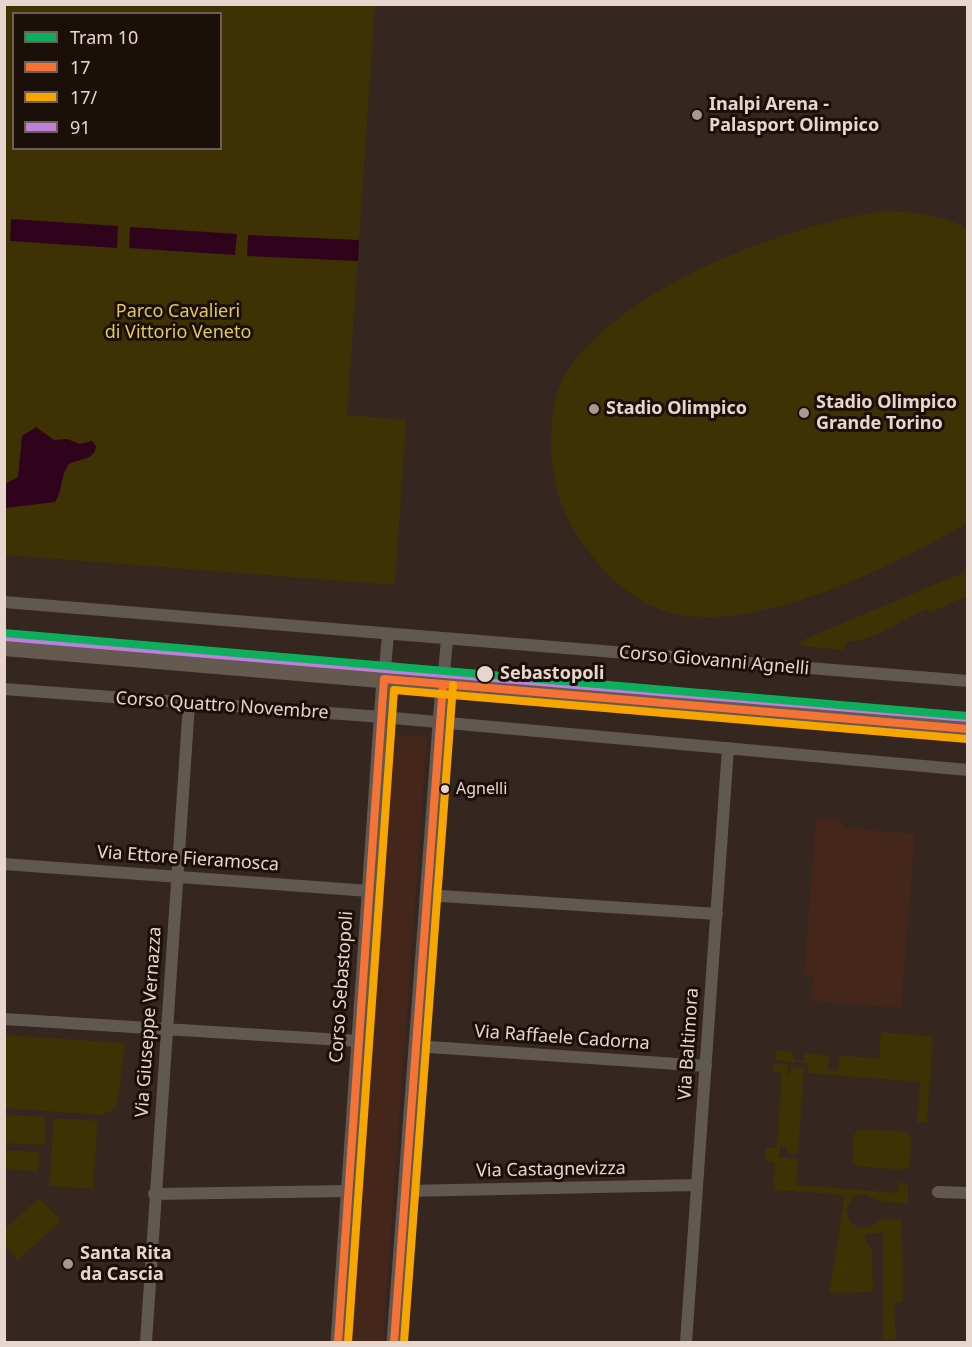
<!DOCTYPE html>
<html>
<head>
<meta charset="utf-8">
<style>
	body { margin:0 }
	#map { position:relative; width:972px; height:1347px; overflow:hidden; background:#35261f; font-family:"Noto Sans",sans-serif }
	canvas { display:block }
	.frame { position:absolute; inset:0; border:6px solid #e8d5ce; pointer-events:none }
	.legend { position:absolute; left:12px; top:12px; width:210px; height:138px; box-sizing:border-box; background:#1b0f0a; border:2px solid #6d5e58; margin:0; padding:8px 10px; list-style:none; font-size:18px; color:#e8d5ce }
	.legend li { display:flex; align-items:center; gap:12px; height:30px }
	.legend b { width:30px; border:2px solid #6d5e58 }
</style>
</head>
<body>
<div id="map">
<canvas width="972" height="1347"></canvas>
<div class="frame"></div>
<ul class="legend">
<li><b style="height:8px;background:#0daf5c"></b>Tram 10</li>
<li><b style="height:8px;background:#f57335"></b>17</li>
<li><b style="height:8px;background:#f7a600"></b>17/</li>
<li><b style="height:8px;background:#c07fdc"></b>91</li>
</ul>
</div>
<script>
const ctx = document.querySelector('canvas').getContext('2d');
ctx.lineJoin = 'round';
function fill(path, color) { ctx.fillStyle = color; ctx.fill(path, 'evenodd'); }
function stroke(path, color, width, dash) { ctx.strokeStyle = color; ctx.lineWidth = width; ctx.lineCap = dash ? 'butt' : 'round'; ctx.setLineDash(dash || []); ctx.stroke(path); }
function label(font, color, halo, rows, align = 'center') {
  ctx.font = font + ' "Noto Sans",sans-serif'; ctx.lineWidth = 6; ctx.setLineDash([]); ctx.textBaseline = 'middle'; ctx.strokeStyle = halo; ctx.fillStyle = color; for (const [text, x, y, turn = 0] of rows) {
    ctx.save(); ctx.translate(x, y); ctx.rotate((+turn || 0) * Math.PI / 180); ctx.textAlign = isNaN(turn) ? turn : align; if (halo) ctx.strokeText(text, 0, 0); ctx.fillText(text, 0, 0); ctx.restore();
  }
}
fill(new Path2D(`
	M391,734L427,737L383,1342H347Z
	M816,818L838,820L847,828L915,834L901,1008L811,1001L813,976L804,975Z`), '#45261a');
fill(new Path2D(`
	M4,5H375L347,415L406,420L395,585L5,555ZM14,14H220V148H14Z
	M886,211C914,212 942,214 967,229V523C896,565 772,626 687,616C640,610 604,576 579,538C561,511 551,478 551,446C551,425 552,402 561,383C607,291 789,223 886,211Z
	M967,571V596L929,613L927,609C899,620 877,641 846,642L844,650L802,646L800,641Z
	M881,1032L933,1037L927,1123L917,1122L920,1082L808,1073V1063L776,1060V1050L793,1052V1060L804,1061V1053L829,1055L828,1070L838,1071L839,1055L879,1059Z
	M4,1035L125,1043L117,1108L102,1115L5,1108Z
	M773,1063L787,1064V1074H790L791,1067L804,1068L798,1154L787,1153V1147H780L779,1158L798,1159L796,1185L898,1193L899,1181L908,1185V1204L879,1201L864,1194L853,1197L846,1209L850,1222C862,1233 871,1227 882,1219L902,1220L903,1302L894,1303L896,1340H883V1233H865V1242L872,1249L873,1292L829,1293L845,1195L773,1190L775,1163L766,1162V1148H777L782,1072L773,1071Z
	M5,1115L46,1117L45,1145L5,1143Z
	M54,1118L98,1121L93,1189L49,1186Z
	M859,1129L907,1132L911,1138L910,1166L904,1170L857,1166L853,1161L854,1134Z
	M4,1150L39,1152L38,1172L5,1169Z
	M39,1198L61,1221L18,1260L5,1245V1229Z`), '#3e3205');
fill(new Path2D(`
	M11,219L118,226L117,248L10,241Z
	M130,227L237,234L235,255L129,248Z
	M248,235L359,240L358,261L247,256Z
	M36,427L54,440L67,439L80,444L92,441L96,446C95,461 78,458 68,465C60,478 63,490 55,502L5,508V484L18,477L22,436Z`), '#2e031b');
stroke(new Path2D(`
	M4,602L968,681
	M384,679L388,635
	M443,684L447,639
	M4,689L382,717L968,770
	M4,864L369,891
	M426,895L717,914
	M4,1019L358,1041
	M415,1046L706,1066
	M405,1191L697,1185
	M938,1192L968,1193
	M154,1194L348,1191
	M146,1342L189,704
	M686,1342L728,748`), '#615851', 12);
stroke(new Path2D(`
	M338,1342L384,679
	M394,1342L443,684`), '#615851', 15);
stroke(new Path2D(`
	M4,647L968,729`), '#645a50', 18);
stroke(new Path2D(`
	M338,1342L384,679L968,729
	M394,1342L443,684`), '#f57335', 8);
stroke(new Path2D(`
	M348,1342L394,690L967,739
	M404,1342L453,685`), '#f7a600', 8);
stroke(new Path2D(`
	M5,637L968,718`), '#c07fdc', 8);
stroke(new Path2D(`
	M4,633L968,716`), '#0daf5c', 8);
for (const [x, y, r, color] of [
	[697,115,6,"#a99891"],
	[594,409,6,"#a99891"],
	[804,413,6,"#a99891"],
	[485,674,9,"#e8d5ce"],
	[445,789,5,"#e8d5ce"],
	[68,1264,6,"#a99891"]
]) { const dot = new Path2D(); dot.arc(x, y, r, 0, 2 * Math.PI); ctx.fillStyle = color; ctx.fill(dot); stroke(dot, '#1b0f0a', 2); }
label('16px', '#e8d5ce', '#1b0f0a', [
	["Agnelli",456,789]
], 'left');
label('bold 18px', '#e8d5ce', '#1b0f0a', [
	["Inalpi Arena -",709,105],
	["Palasport Olimpico",709,126],
	["Stadio Olimpico",816,403],
	["Grande Torino",816,424],
	["Stadio Olimpico",606,409],
	["Santa Rita",80,1254],
	["da Cascia",80,1275]
], 'left');
label('18px', '#e3c85b', '#1b0f0a', [
	["Parco Cavalieri",178,312],
	["di Vittorio Veneto",178,333]
]);
label('18px', '#e8d5ce', '#1b0f0a', [
	["Corso Giovanni Agnelli",714,661,5],
	["Corso Quattro Novembre",222,706,4],
	["Via Ettore Fieramosca",188,859,4],
	["Corso Sebastopoli",342,987,-86],
	["Via Giuseppe Vernazza",149,1022,-86],
	["Via Raffaele Cadorna",562,1038,4],
	["Via Baltimora",689,1044,-86],
	["Via Castagnevizza",551,1170,-1]
]);
label('bold 18px', '#e8d5ce', '#1b0f0a', [
	["Sebastopoli",500,674]
], 'left');
</script>
</body>
</html>
